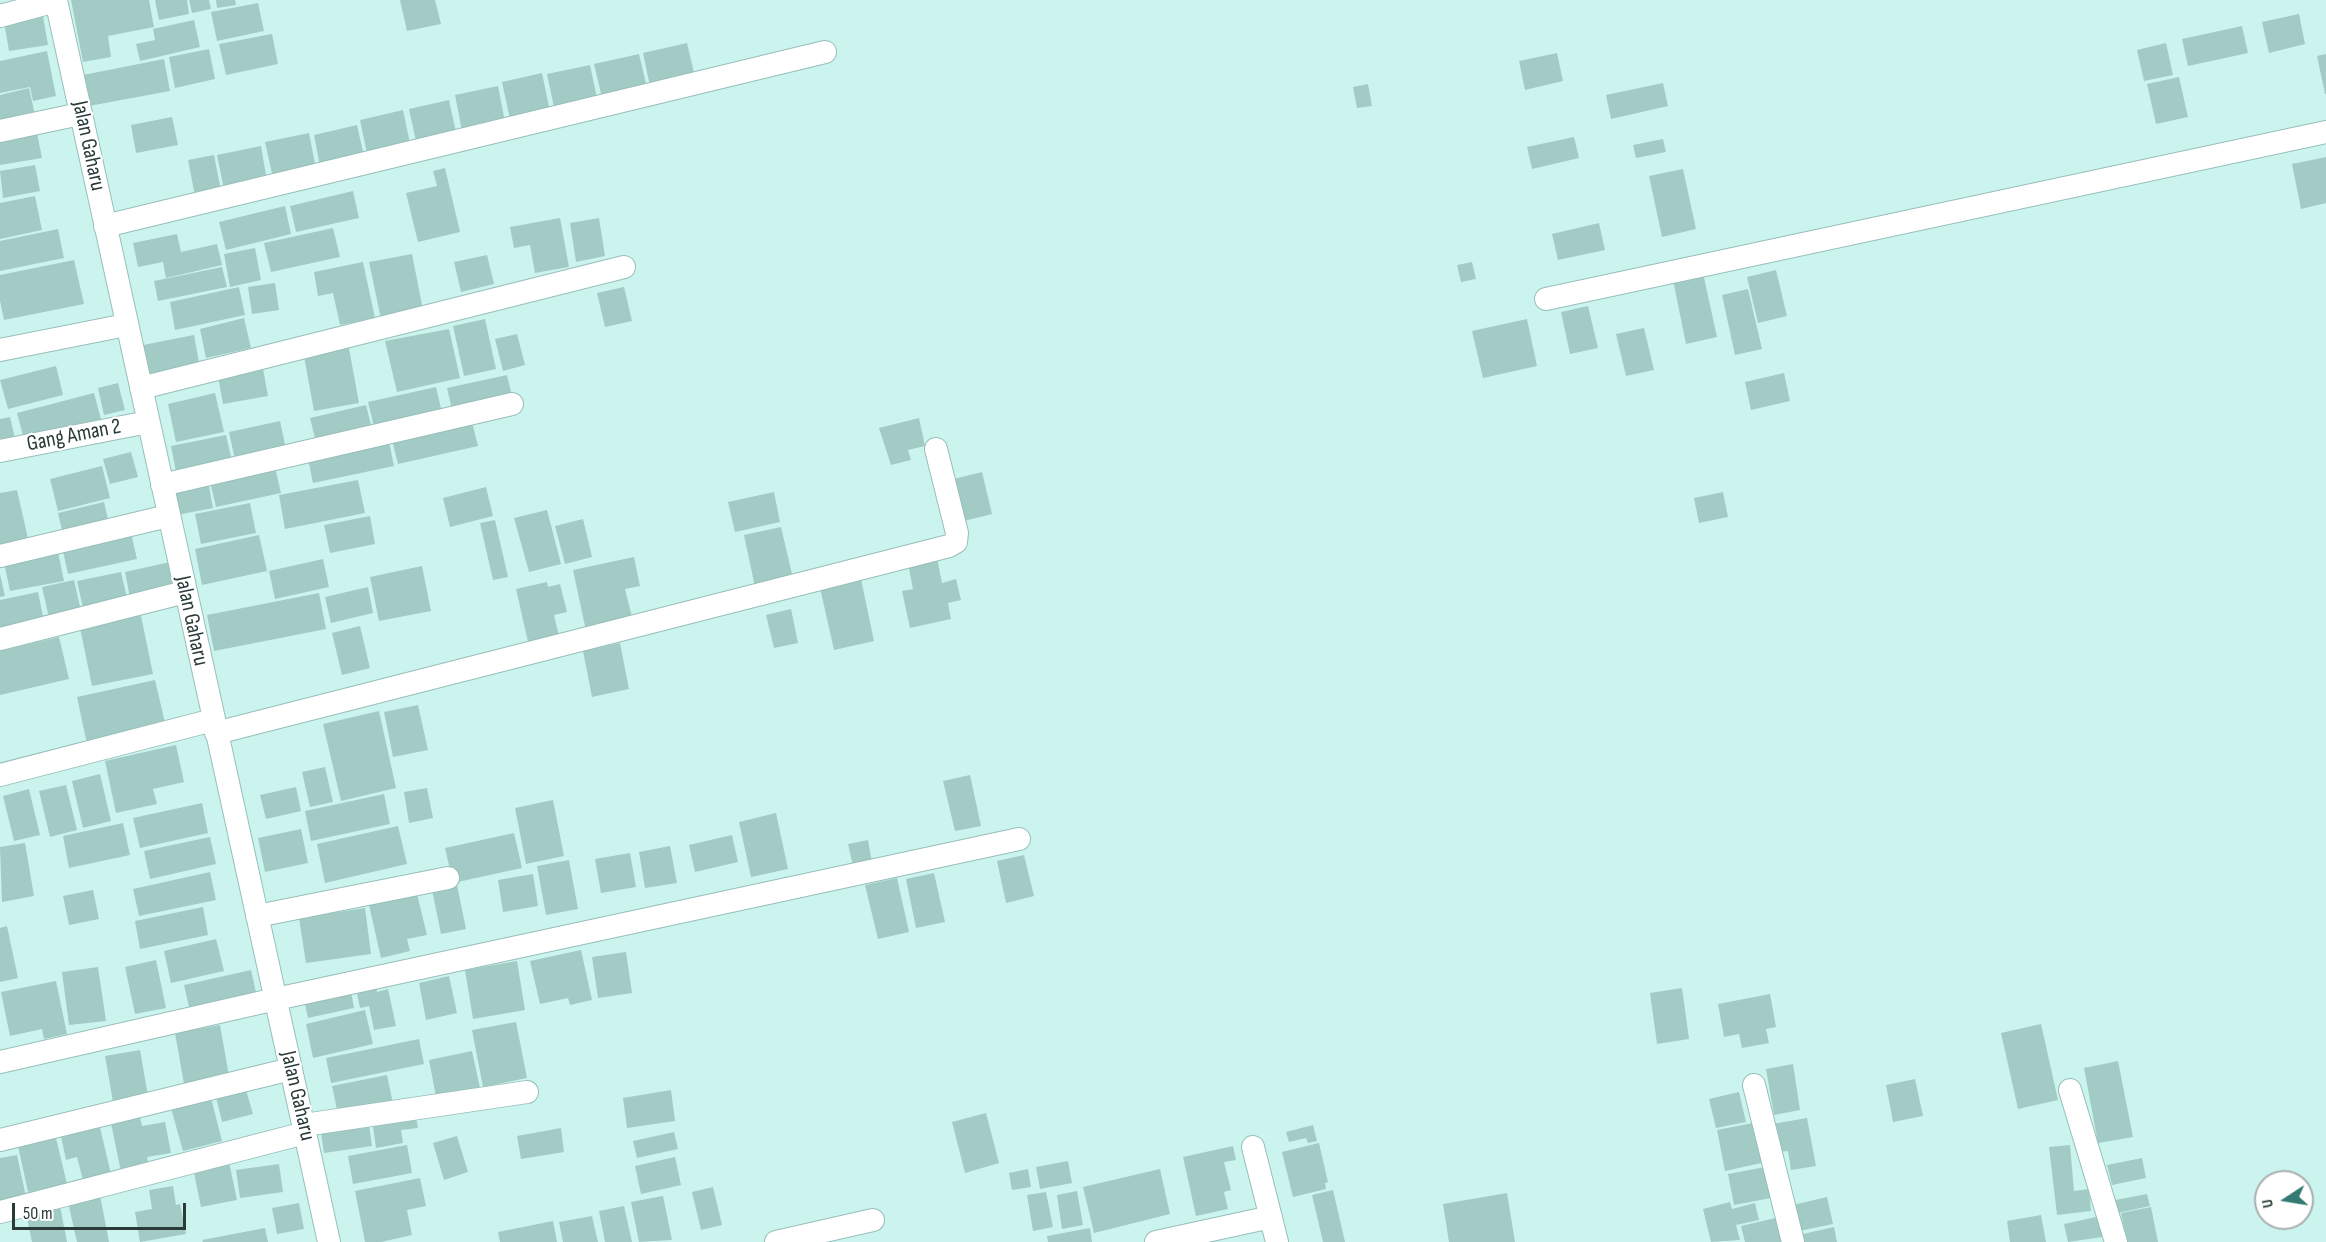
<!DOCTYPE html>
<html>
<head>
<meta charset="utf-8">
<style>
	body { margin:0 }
	#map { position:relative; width:2326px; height:1242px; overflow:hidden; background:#cbf4ef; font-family:"Sofia Sans Condensed",sans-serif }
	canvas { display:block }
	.north { position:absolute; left:2254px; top:1170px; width:60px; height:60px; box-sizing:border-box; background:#fff; border:2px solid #a9b0af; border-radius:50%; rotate:258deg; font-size:16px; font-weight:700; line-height:24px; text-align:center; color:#293a38 }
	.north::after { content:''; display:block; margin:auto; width:21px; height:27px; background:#327a73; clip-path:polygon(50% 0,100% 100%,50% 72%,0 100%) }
	.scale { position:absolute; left:12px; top:1203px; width:174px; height:27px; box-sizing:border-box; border:3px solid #293a38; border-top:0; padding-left:8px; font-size:18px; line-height:21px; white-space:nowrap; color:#293a38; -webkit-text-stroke:4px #fff; paint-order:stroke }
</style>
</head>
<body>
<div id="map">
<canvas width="2326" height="1242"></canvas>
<div class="north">U</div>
<div class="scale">50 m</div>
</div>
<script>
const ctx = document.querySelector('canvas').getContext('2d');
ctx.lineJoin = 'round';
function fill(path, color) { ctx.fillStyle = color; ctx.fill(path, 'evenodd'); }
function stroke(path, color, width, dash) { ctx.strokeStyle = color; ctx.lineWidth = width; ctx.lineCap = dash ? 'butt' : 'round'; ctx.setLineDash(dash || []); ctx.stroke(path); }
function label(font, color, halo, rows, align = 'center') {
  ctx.font = font + ' "Sofia Sans Condensed",sans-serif'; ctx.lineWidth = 4.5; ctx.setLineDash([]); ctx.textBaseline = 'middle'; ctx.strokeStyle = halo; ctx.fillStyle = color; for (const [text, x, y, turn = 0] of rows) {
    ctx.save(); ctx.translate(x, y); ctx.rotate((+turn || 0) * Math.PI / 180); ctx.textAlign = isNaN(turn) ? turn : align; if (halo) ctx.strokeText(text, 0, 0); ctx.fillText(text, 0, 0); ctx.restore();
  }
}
fill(new Path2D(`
	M71,0H149L154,27L108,36L111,57L83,62Z
	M155,0H187L189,14L159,20Z
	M189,0H209L211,9L192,13Z
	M216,0H235L236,5L217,8Z
	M400,0H435L441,24L407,31Z
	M258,3L264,31L217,41L211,12Z
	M2299,14L2305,44L2269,53L2262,22Z
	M43,16L48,45L9,51L4,22Z
	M194,20L200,47L140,61L136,44L155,40L153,29Z
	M2242,26L2248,53L2188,66L2182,39Z
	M272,34L278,64L226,75L219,44Z
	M687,43L696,81L651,91L643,53Z
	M2166,43L2173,75L2144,81L2137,50Z
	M209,49L215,79L175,88L169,57Z
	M47,51L56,96L33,101L30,87L0,93V61Z
	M1557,53L1563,81L1525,90L1519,61Z
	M639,54L648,92L603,102L594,64Z
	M2326,54V94H2325L2317,56Z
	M164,59L170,91L89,106L83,75Z
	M590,65L598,103L555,112L547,74Z
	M542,73L551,116L511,124L502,82Z
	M2179,77L2188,117L2156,124L2147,84Z
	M1663,83L1668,106L1611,119L1606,95Z
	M1368,84L1372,106L1357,108L1353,87Z
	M498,86L506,127L463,136L455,95Z
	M29,88L35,115L0,123V95Z
	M449,100L457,137L417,146L409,109Z
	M403,110L411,148L368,158L360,120Z
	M172,117L178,145L136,153L131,125Z
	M357,125L364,156L320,166L314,135Z
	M36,128L42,158L0,165V134Z
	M309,133L316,169L273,178L265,142Z
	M1574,137L1579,158L1532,169L1527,147Z
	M1663,139L1666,152L1636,158L1633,145Z
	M261,146L267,181L224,189L217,155Z
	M214,155L221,191L195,196L188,160Z
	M2326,157V203L2301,209L2292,164Z
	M35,165L40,191L3,198L0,171Z
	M445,168L460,232L418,242L406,193L437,186L433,171Z
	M1683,169L1696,229L1662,237L1649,176Z
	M353,191L359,218L296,232L290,206Z
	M35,196L42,230L0,239V203Z
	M285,206L291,234L226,250L219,222Z
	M560,218L569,267L535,273L530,245L514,248L510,227Z
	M599,218L605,256L576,262L570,223Z
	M1599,223L1605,250L1558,260L1552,234Z
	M333,228L340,257L271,272L264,243Z
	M58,229L64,258L0,271V241Z
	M177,234L181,252L217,244L222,265L166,278L163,262L138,267L133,243Z
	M255,248L261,280L230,287L224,254Z
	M412,254L423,310L381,319L369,262Z
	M487,255L494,284L461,292L454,262Z
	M74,260L84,304L4,320L0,301V275Z
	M363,262L375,318L340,325L333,293L318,296L314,272Z
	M1472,262L1476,279L1461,282L1457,265Z
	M222,267L227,287L158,301L154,281Z
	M1776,270L1787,316L1758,323L1747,277Z
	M1703,273L1717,337L1686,344L1673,280Z
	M275,283L279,310L252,314L248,287Z
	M239,287L245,315L175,330L170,302Z
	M624,287L632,321L605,327L597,293Z
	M1748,289L1762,349L1735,355L1722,295Z
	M1588,306L1598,348L1570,354L1561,312Z
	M244,318L251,348L206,358L200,329Z
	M485,319L496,369L464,376L453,326Z
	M1527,319L1537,366L1483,378L1472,331Z
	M1644,328L1654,370L1626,376L1616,334Z
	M449,329L460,378L397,392L385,341Z
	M517,334L525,365L503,371L495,339Z
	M194,335L200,368L145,379L138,346Z
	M348,343L359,403L314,411L303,351Z
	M262,363L268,396L223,404L217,371Z
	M56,366L63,395L8,409L0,380Z
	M1784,373L1790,401L1751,410L1745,382Z
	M507,375L513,400L453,414L447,388Z
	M118,383L125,410L104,415L98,388Z
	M436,387L443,417L375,431L368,402Z
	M94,393L102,423L25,443L17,413Z
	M215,393L224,432L176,442L168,404Z
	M366,405L373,433L317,446L310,418Z
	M10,417L16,443L0,446V419Z
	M471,418L478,446L398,464L391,436Z
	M919,418L925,446L908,450L911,460L891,465L879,428Z
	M280,421L286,449L235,460L229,432Z
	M226,435L233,465L177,477L171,446Z
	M388,437L394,466L313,483L307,454Z
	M131,452L138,477L110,484L103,459Z
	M274,463L281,493L216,507L209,477Z
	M102,466L110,498L58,511L50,479Z
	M982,472L992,514L956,523L946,481Z
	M358,480L365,513L285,529L279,495Z
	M208,481L213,508L177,515L172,487Z
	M486,487L493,516L450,527L443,498Z
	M17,490L29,543L0,549V493Z
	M774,492L780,522L735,532L728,502Z
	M1723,492L1728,517L1699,523L1694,498Z
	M104,502L109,524L63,534L58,513Z
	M250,503L256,533L201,544L195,514Z
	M547,510L561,564L529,572L514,518Z
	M370,516L375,544L330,553L324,525Z
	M583,519L592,557L565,564L555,526Z
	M495,520L508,577L493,580L480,523Z
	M781,527L793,578L755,587L744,535Z
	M131,533L137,559L68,574L62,547Z
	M259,535L267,571L202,585L195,549Z
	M57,547L64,581L10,591L3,558Z
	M634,557L640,586L625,589L633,621L586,631L573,570Z
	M937,558L942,583L956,579L961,600L948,603L951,619L910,628L902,591L913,589L908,564Z
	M323,559L329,587L275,599L269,571Z
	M170,562L175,588L130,598L125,572Z
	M422,566L431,611L379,621L370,577Z
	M121,572L127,598L83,608L77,581Z
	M0,574L5,596L0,597Z
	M861,579L874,641L834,650L820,588Z
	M74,580L81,611L49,618L42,587Z
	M547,582L548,587L560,584L567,612L554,615L559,636L528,642L516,589Z
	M368,587L373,613L331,623L325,597Z
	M38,592L44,621L0,631V600Z
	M319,593L326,629L214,651L207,615Z
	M791,609L798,643L774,648L766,615Z
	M140,611L153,674L92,686L79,623Z
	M360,626L370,668L342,675L332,633Z
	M59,637L69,679L0,695V651Z
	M620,643L629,689L592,697L583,651Z
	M155,680L166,727L87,744L77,697Z
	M418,705L428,750L393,757L384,712Z
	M379,711L396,788L341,801L323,724Z
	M176,745L184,782L153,789L157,804L116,813L105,761Z
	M325,767L333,802L310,807L302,772Z
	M100,774L111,821L83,828L72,781Z
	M970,775L981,826L955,831L943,781Z
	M66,785L77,830L50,837L39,791Z
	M296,787L301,811L266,819L260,795Z
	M427,788L433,818L409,823L404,792Z
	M29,789L40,835L14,841L3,796Z
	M384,794L390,824L311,841L305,811Z
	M553,800L564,856L526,864L515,808Z
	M202,803L208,833L140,848L133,818Z
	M776,813L788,869L751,877L739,822Z
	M123,823L130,855L69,868L63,836Z
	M398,826L407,864L325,883L317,844Z
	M301,829L308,863L265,872L258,838Z
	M514,833L522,868L453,883L445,848Z
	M732,835L738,862L695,872L689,845Z
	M210,837L216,864L150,879L144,851Z
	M868,840L872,862L853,866L848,844Z
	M25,843L34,896L2,902L0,847Z
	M670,846L677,883L645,888L639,852Z
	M630,853L636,887L601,893L595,859Z
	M1024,855L1034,896L1006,903L997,861Z
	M569,860L578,909L546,915L537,866Z
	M210,872L216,900L139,916L133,889Z
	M934,873L945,922L916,928L906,879Z
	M533,874L538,906L503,912L498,880Z
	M897,878L909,932L878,939L865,885Z
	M457,885L466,929L441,934L432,890Z
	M93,890L99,919L69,925L63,896Z
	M417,894L427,935L407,939L410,951L381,958L369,905Z
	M203,907L208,935L140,949L135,921Z
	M365,908L371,954L306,963L299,918Z
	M7,926L18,978L0,982V928Z
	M216,939L224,971L171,983L164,951Z
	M581,950L592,1000L570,1005L568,998L540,1004L530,961Z
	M626,952L632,993L598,998L592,957Z
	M156,960L166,1008L135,1014L125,967Z
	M517,961L525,1010L473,1019L465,970Z
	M98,967L106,1021L69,1025L62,972Z
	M251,970L257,997L190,1011L184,985Z
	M449,976L457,1013L426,1020L419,983Z
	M375,980L377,992L388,989L396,1026L374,1030L369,1006L360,1008L355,984Z
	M56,981L67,1034L44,1039L42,1029L10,1036L1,992Z
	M350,986L354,1008L308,1018L303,995Z
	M1682,988L1689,1039L1657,1044L1650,993Z
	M1770,994L1776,1027L1766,1029L1769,1043L1742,1048L1739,1034L1724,1037L1718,1004Z
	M365,1010L373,1044L313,1058L306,1024Z
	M516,1022L527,1078L483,1087L472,1030Z
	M2041,1024L2058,1100L2018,1109L2001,1033Z
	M220,1025L229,1076L184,1084L175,1033Z
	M419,1039L424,1064L331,1083L326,1058Z
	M140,1050L148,1096L113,1102L105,1056Z
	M472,1051L480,1088L436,1097L429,1060Z
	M2118,1061L2133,1137L2098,1143L2084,1068Z
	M1793,1064L1800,1110L1774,1115L1766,1069Z
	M387,1075L394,1108L339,1119L332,1086Z
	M1915,1079L1923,1116L1893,1122L1886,1085Z
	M209,1090L222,1141L183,1151L169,1101Z
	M246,1090L253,1114L222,1122L216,1097Z
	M671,1090L675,1121L627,1128L623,1098Z
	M1739,1092L1746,1122L1716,1128L1709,1099Z
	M415,1112L418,1128L401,1130L403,1143L376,1148L372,1119Z
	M139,1113L142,1126L165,1122L171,1153L147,1157L149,1166L121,1172L110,1118Z
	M986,1113L999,1163L965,1173L952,1122Z
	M368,1118L372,1146L324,1153L320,1126Z
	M1807,1118L1816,1166L1791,1170L1788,1151L1777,1152L1772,1124Z
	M98,1119L111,1174L83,1180L77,1157L66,1160L59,1127Z
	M1758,1122L1766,1162L1725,1171L1717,1130Z
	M1313,1125L1317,1141L1308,1143L1306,1138L1289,1142L1286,1132Z
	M561,1128L564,1152L521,1159L517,1136Z
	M674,1132L678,1149L637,1158L633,1141Z
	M457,1136L468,1172L444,1180L433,1143Z
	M56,1138L67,1184L28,1192L18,1146Z
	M1319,1143L1328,1182L1325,1183L1326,1189L1293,1197L1282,1152Z
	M407,1145L412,1173L353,1184L348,1156Z
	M2070,1145L2074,1191L2089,1189L2091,1211L2057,1215L2049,1147Z
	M1233,1146L1236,1160L1224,1162L1231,1190L1224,1192L1228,1209L1196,1216L1183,1157Z
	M17,1155L26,1197L0,1203V1158Z
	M228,1157L237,1200L201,1207L192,1163Z
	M675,1157L681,1185L641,1194L635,1166Z
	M2142,1158L2146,1178L2112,1185L2107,1165Z
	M1068,1161L1072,1183L1040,1189L1036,1167Z
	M279,1164L283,1192L240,1198L236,1170Z
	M1765,1167L1771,1198L1734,1205L1728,1174Z
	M1028,1169L1031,1187L1012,1190L1009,1173Z
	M1160,1169L1170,1214L1094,1233L1083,1187Z
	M420,1178L426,1206L407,1210L412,1235L381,1242H365L355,1191Z
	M173,1186L176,1205L180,1204L186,1234L140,1242L135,1212L152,1209L149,1190Z
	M713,1187L722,1225L701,1230L692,1192Z
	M1333,1190L1345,1242H1323L1312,1195Z
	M1077,1191L1083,1225L1062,1229L1057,1195Z
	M1046,1192L1053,1227L1033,1231L1027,1195Z
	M1507,1193L1515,1242H1449L1443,1204Z
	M2147,1194L2150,1206L2113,1214L2110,1201Z
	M100,1195L109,1242H77L68,1202Z
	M663,1196L672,1240L639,1242L631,1202Z
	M1827,1197L1833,1224L1799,1231L1793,1205Z
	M1730,1202L1732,1209L1755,1203L1759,1220L1736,1225L1740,1240L1711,1242L1703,1209Z
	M299,1203L304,1229L277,1234L272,1208Z
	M60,1206L67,1242H32L26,1213Z
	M624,1206L632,1242H605L599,1211Z
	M2151,1207L2158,1242H2127L2121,1213Z
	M2041,1215L2046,1242H2010L2007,1221Z
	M2105,1215L2109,1236L2068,1242L2064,1224Z
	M592,1216L598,1242H563L559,1222Z
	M1780,1217L1786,1242H1745L1741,1226Z
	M553,1221L557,1242H500L498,1232Z
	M1834,1227L1837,1242H1805L1803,1234Z
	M265,1228L268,1242H203L202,1240Z
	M1090,1228L1092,1242H1048L1047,1236Z`), '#a3cbc6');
const street = new Path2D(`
	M56,0L329,1242
	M0,16L56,1
	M0,131L80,114
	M105,226L825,52
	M1546,299L2326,132
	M0,350L126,325
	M141,388L624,267
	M0,451L148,422
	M162,485L512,404
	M0,556L168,516
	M0,639L185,592
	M216,733L949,546L956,542L957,533L936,449
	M0,775L213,720
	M257,916L448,878
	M0,1062L276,999L1019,839
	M1754,1085L1793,1242
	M2070,1090L2116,1242
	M304,1125L527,1092
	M0,1140L291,1069
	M1253,1147L1277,1242
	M0,1212L305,1133
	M776,1242L873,1220
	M1156,1242L1271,1217`);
stroke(street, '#97bfba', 24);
stroke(street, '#fff', 22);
label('22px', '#293a38', '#fff', [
	["Jalan Gaharu",88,146,78],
	["Gang Aman 2",74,436,-11],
	["Jalan Gaharu",191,621,78],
	["Jalan Gaharu",297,1096,77]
]);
</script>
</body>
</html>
